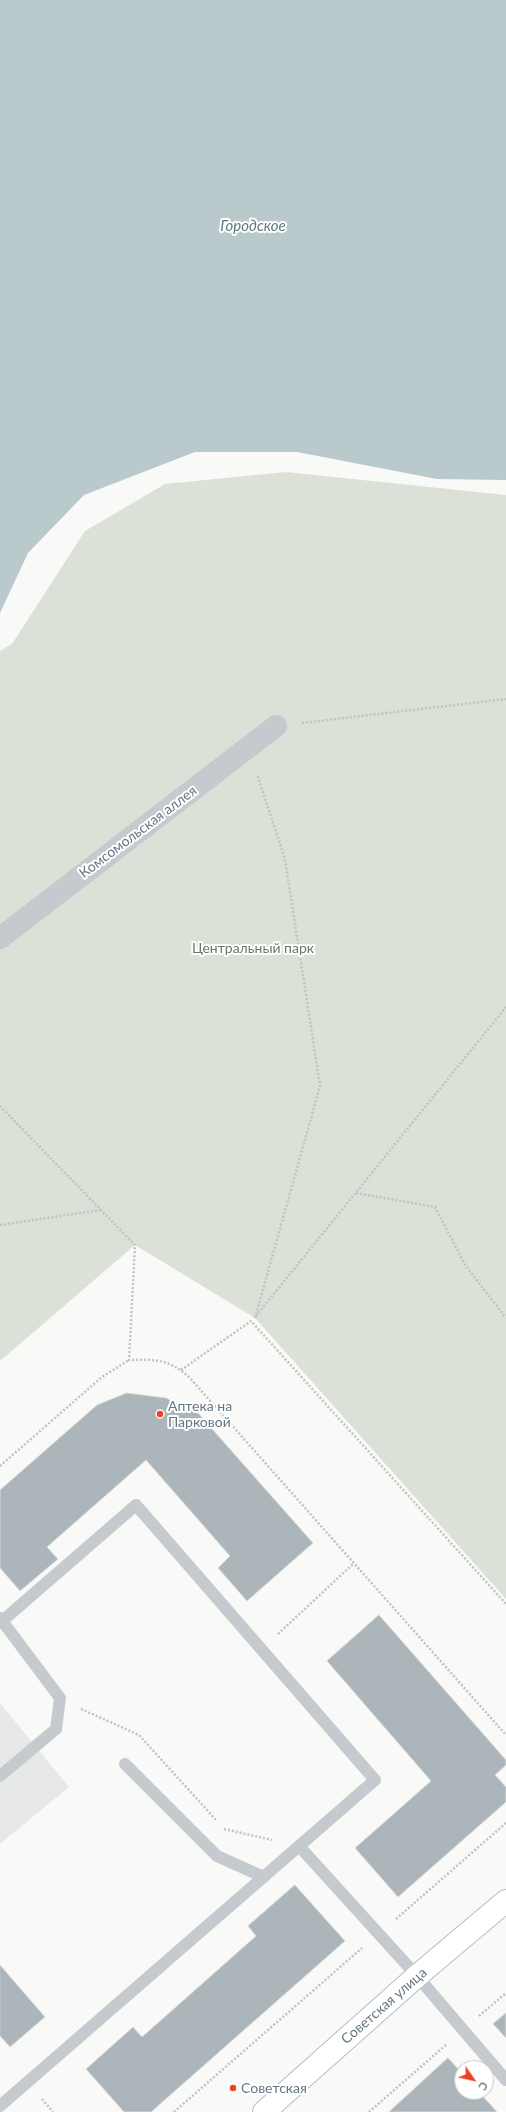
<!DOCTYPE html>
<html>
<head>
<meta charset="utf-8">
<style>
	body { margin:0 }
	#map { position:relative; width:506px; height:2112px; overflow:hidden; background:#f9f9f7; font-family:Lato,sans-serif }
	canvas { display:block }
	.north { position:absolute; left:454px; top:2060px; width:40px; height:40px; box-sizing:border-box; background:#fff; border:1px solid #c1c9cd; border-radius:50%; rotate:124deg; font-size:11px; font-weight:700; line-height:16px; text-align:center; color:#637783 }
	.north::after { content:''; display:block; margin:auto; width:14px; height:18px; background:#eb4425; clip-path:polygon(50% 0,100% 100%,50% 72%,0 100%) }
</style>
</head>
<body>
<div id="map">
<canvas width="506" height="2112"></canvas>
<div class="north">С</div>
</div>
<script>
const ctx = document.querySelector('canvas').getContext('2d');
ctx.lineJoin = 'round';
function fill(path, color) { ctx.fillStyle = color; ctx.fill(path, 'evenodd'); }
function stroke(path, color, width, dash) { ctx.strokeStyle = color; ctx.lineWidth = width; ctx.lineCap = dash ? 'butt' : 'round'; ctx.setLineDash(dash || []); ctx.stroke(path); }
function label(font, color, halo, rows, align = 'center') {
  ctx.font = font + ' Lato,sans-serif'; ctx.lineWidth = 4; ctx.setLineDash([]); ctx.textBaseline = 'middle'; ctx.strokeStyle = halo; ctx.fillStyle = color; for (const [text, x, y, turn = 0] of rows) {
    ctx.save(); ctx.translate(x, y); ctx.rotate((+turn || 0) * Math.PI / 180); ctx.textAlign = isNaN(turn) ? turn : align; if (halo) ctx.strokeText(text, 0, 0); ctx.fillText(text, 0, 0); ctx.restore();
  }
}
fill(new Path2D(`
	M0,1703L69,1787L0,1844Z`), '#e7e9e8');
fill(new Path2D(`
	M286,472L506,495V1599L255,1318L135,1245L0,1361V651L12,644L85,531L165,484Z`), '#dbe1d7');
fill(new Path2D(`
	M0,0H506V480L437,479L297,452H195L84,495L28,553L0,613Z`), '#bac9cc');
const building = new Path2D(`
	M127,1393L166,1398L198,1413L313,1543L247,1601L218,1568L230,1556L146,1460L47,1547L58,1559L20,1591L0,1568V1490L97,1405Z
	M379,1615L506,1760V1765L495,1775L506,1787V1802L398,1897L355,1848L431,1781L327,1661Z
	M295,1885L345,1941L151,2112H124L86,2069L133,2027L142,2037L256,1936L248,1926Z
	M0,1965L45,2017L10,2047L0,2036Z
	M506,2013V2038L493,2024Z
	M448,2058L462,2073V2092H479L497,2112H389Z`);
fill(building, '#abb5ba');
stroke(building, '#dbdbd9', 1);
const secondary = new Path2D(`
	M264,2112L417,1976L506,1901`);
stroke(secondary, '#b7bdc1', 24);
stroke(new Path2D(`
	M302,723L506,699
	M0,1106L135,1245L129,1360C156,1359 169,1359 190,1378L506,1735
	M356,1193L435,1207L465,1265L506,1318
	M0,1225L101,1210
	M256,1316L506,1007
	M255,1318L320,1086L285,859L257,774
	M181,1370L251,1321L506,1604
	M0,1466L102,1377L129,1360
	M278,1634L354,1563
	M81,1709L139,1735L217,1821
	M224,1829L272,1840
	M396,1919L506,1823
	M479,2016L506,1993
	M42,2099L53,2112
	M174,2112L362,1948
	M369,2112L447,2044`), '#c0c3c5', 2.5, [2, 2]);
stroke(new Path2D(`
	M0,1618L60,1698L56,1729L0,1776
	M0,1623L136,1505L375,1780L0,2106
	M125,1764L217,1856L264,1877
	M299,1846L417,1976L506,2080`), '#c4cacd', 12);
stroke(new Path2D(`
	M0,938L276,726`), '#c4cacd', 22);
stroke(secondary, '#fff', 22);
for (const [x, y, r, color] of [
	[160,1414,4,"#eb4425"],
	[233,2088,4,"#eb4425"]
]) { const dot = new Path2D(); dot.arc(x, y, r, 0, 2 * Math.PI); ctx.fillStyle = color; ctx.fill(dot); stroke(dot, '#fff', 1.5); }
label('14px', '#637783', '#fff', [
	["Комсомольская аллея",138,832,-37],
	["Советская улица",384,2006,-41]
]);
label('14px', '#687a62', '#fff', [
	["Центральный парк",253,948]
]);
label('14px', '#637783', '#fff', [
	["Аптека на",168,1406],
	["Парковой",168,1422],
	["Советская",241,2088]
], 'left');
label('italic 15px', '#5e777d', '#fff', [
	["Городское",253,226]
]);
</script>
</body>
</html>
